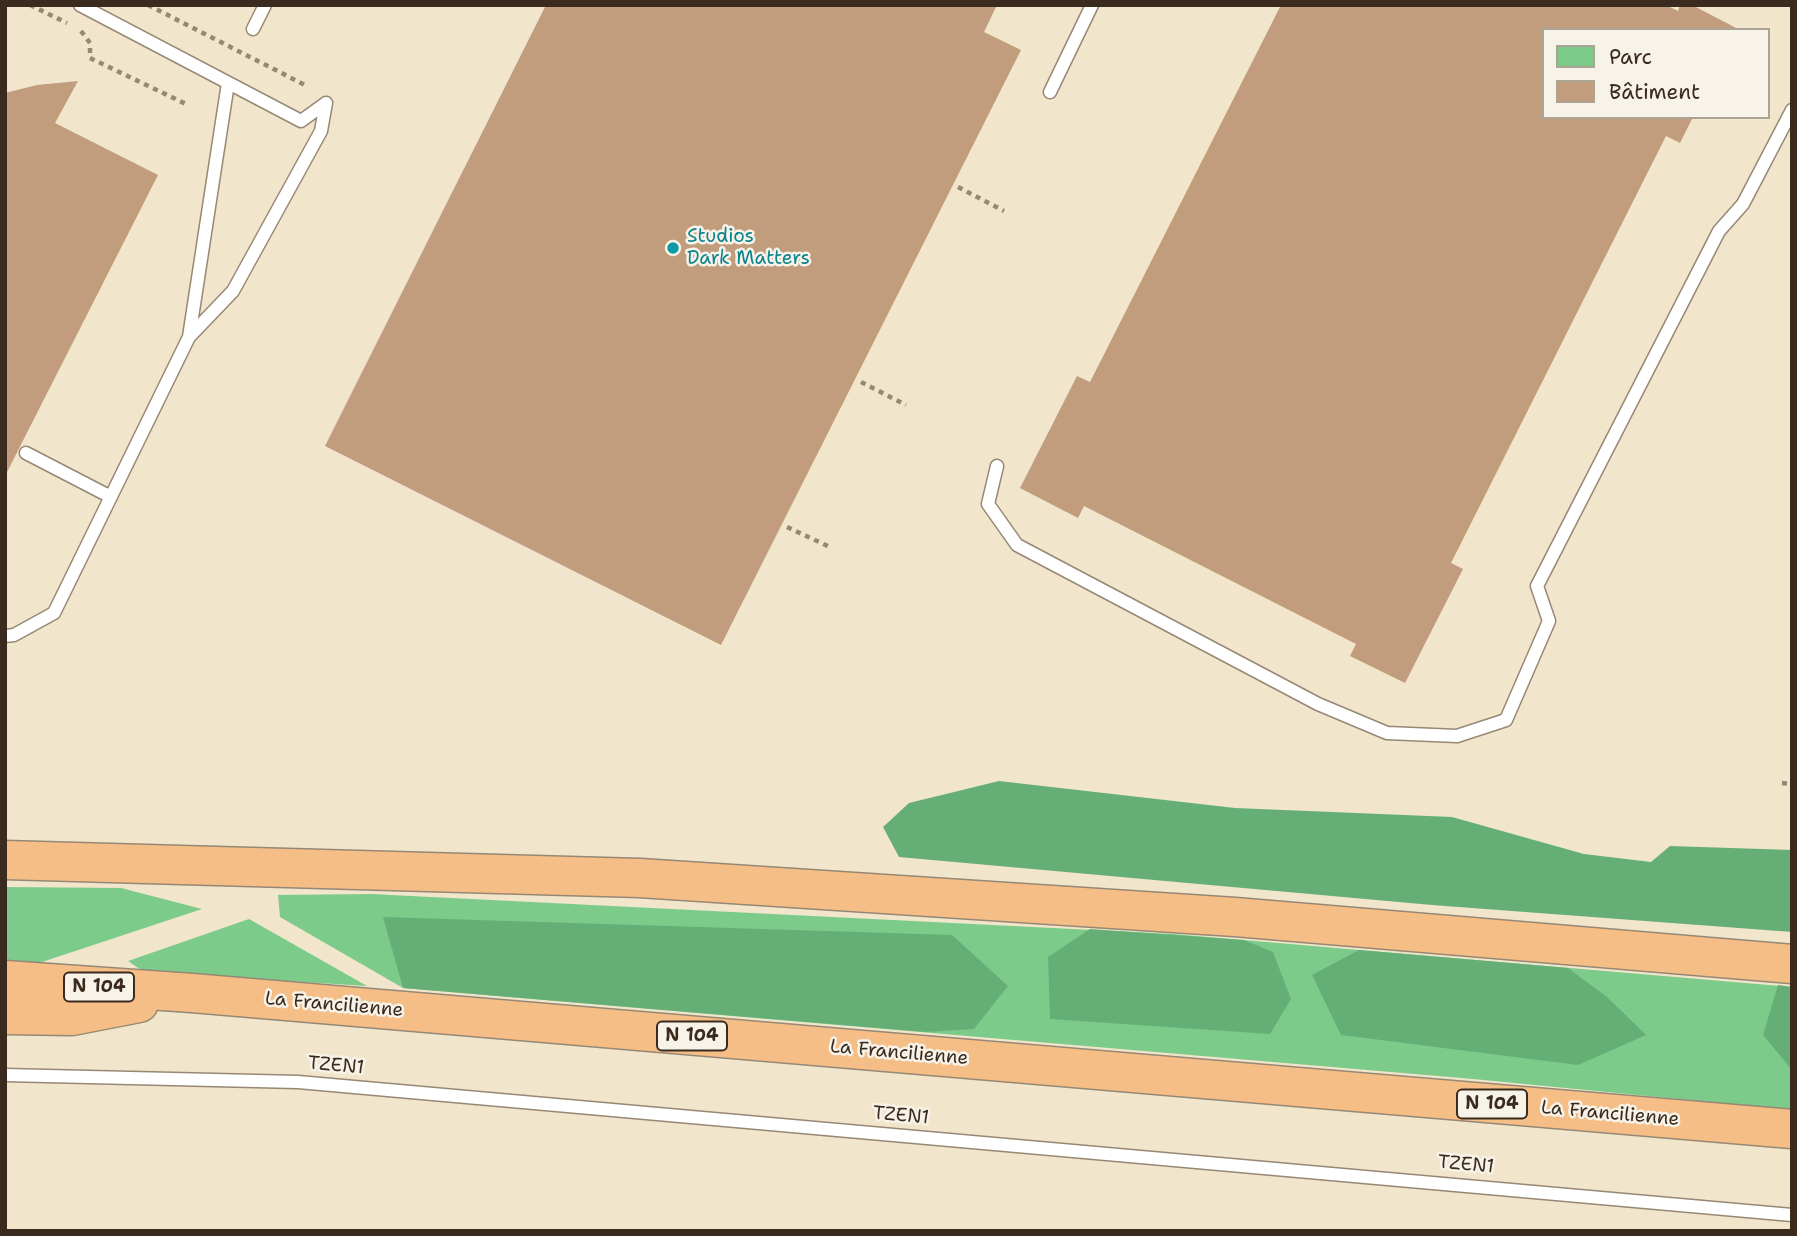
<!DOCTYPE html>
<html>
<head>
<meta charset="utf-8">
<style>
	body { margin:0 }
	#map { position:relative; width:1797px; height:1236px; overflow:hidden; background:#f1e5cb; font-family:"Shantell Sans",sans-serif }
	canvas { display:block }
	.frame { position:absolute; inset:0; border:7px solid #3b2a1e; pointer-events:none }
	.legend { position:absolute; left:1542px; top:28px; width:228px; height:91px; box-sizing:border-box; background:#f7f3e8; border:2px solid #aca397; margin:0; padding:9px 12px; list-style:none; font-size:21px; color:#3b2a1e }
	.legend li { display:flex; align-items:center; gap:14px; height:35px }
	.legend b { width:35px; border:2px solid #aca397 }
</style>
</head>
<body>
<div id="map">
<canvas width="1797" height="1236"></canvas>
<div class="frame"></div>
<ul class="legend">
<li><b style="height:19px;background:#7ccb8b"></b>Parc</li>
<li><b style="height:19px;background:#c19d7e"></b>Bâtiment</li>
</ul>
</div>
<script>
const ctx = document.querySelector('canvas').getContext('2d');
ctx.lineJoin = 'round';
function fill(path, color) { ctx.fillStyle = color; ctx.fill(path, 'evenodd'); }
function stroke(path, color, width, dash) { ctx.strokeStyle = color; ctx.lineWidth = width; ctx.lineCap = dash ? 'butt' : 'round'; ctx.setLineDash(dash || []); ctx.stroke(path); }
function label(font, color, halo, rows, align = 'center') {
  ctx.font = font + ' "Shantell Sans",sans-serif'; ctx.lineWidth = 5; ctx.setLineDash([]); ctx.textBaseline = 'middle'; ctx.strokeStyle = halo; ctx.fillStyle = color; for (const [text, x, y, turn = 0] of rows) {
    ctx.save(); ctx.translate(x, y); ctx.rotate((+turn || 0) * Math.PI / 180); ctx.textAlign = isNaN(turn) ? turn : align; if (halo) ctx.strokeText(text, 0, 0); ctx.fillText(text, 0, 0); ctx.restore();
  }
}
fill(new Path2D(`
	M5,887L121,888L202,909L39,963L5,960Z
	M371,894L1173,934L1792,987V1110L1473,1079L403,988L280,917L278,895Z
	M249,919L367,986L144,972L128,961Z`), '#7ccb8b');
fill(new Path2D(`
	M999,781L1235,808L1452,817L1584,854L1651,862L1670,846L1792,850V932L1432,905L899,857L883,827L909,803Z
	M383,917L952,935L1008,986L974,1029L926,1032L403,988Z
	M1090,929L1244,940L1273,952L1291,999L1270,1034L1050,1019L1048,957Z
	M1359,950L1568,968L1607,997L1646,1035L1578,1065L1341,1035L1312,975Z
	M1778,985L1792,987V1070L1763,1035Z`), '#65af77');
fill(new Path2D(`
	M546,5H997L984,32L1021,50L721,645L325,446Z
	M1281,5H1666L1678,11L1680,5H1692L1740,30H1543V117H1693L1680,143L1666,136L1451,563L1463,569L1405,683L1350,656L1356,644L1084,506L1078,518L1020,488L1077,376L1090,382Z
	M78,81L55,123L158,175L5,476V93L37,85Z`), '#c19d7e');
const service = new Path2D(`
	M80,5L301,121L326,103
	M253,29L265,5
	M1050,92L1092,5
	M189,337L228,83
	M26,453L111,497
	M997,466L988,504L1017,545L1318,704L1387,733L1457,736L1506,720L1549,621L1537,586L1719,231L1743,204L1792,110
	M5,636L14,635L54,613L189,337L233,291L321,131L326,103
	M5,1075L298,1082L1792,1215`);
const trunk = new Path2D(`
	M5,860L640,878L1235,917L1792,964
	M5,980L192,993L1792,1129
	M5,1015L72,1016L139,1003`);
stroke(service, '#968874', 15);
stroke(trunk, '#968874', 41);
stroke(new Path2D(`
	M30,5L67,23
	M148,5L305,85
	M81,31L90,43V58L186,104
	M958,187L1004,211
	M861,382L906,405
	M787,527L832,548
	M1782,783L1792,784`), '#968874', 4.5, [5, 5]);
stroke(service, '#fff', 12);
stroke(trunk, '#f6be87', 38);
for (const [x, y, r, color] of [
	[673,248,7,"#0f9aa8"]
]) { const dot = new Path2D(); dot.arc(x, y, r, 0, 2 * Math.PI); ctx.fillStyle = color; ctx.fill(dot); stroke(dot, '#f7f3e8', 2.5); }
for (const [x, y, w] of [
	[99,987,70],
	[692,1036,70],
	[1492,1104,70]
]) { const box = new Path2D(); box.roundRect(x - w / 2, y - 14.5, w, 29, 5); ctx.fillStyle = '#f7f3e8'; ctx.fill(box); stroke(box, '#3b2a1e', 2); }
label('bold 18px', '#3b2a1e', null, [
	["N 104",99,987],
	["N 104",692,1036],
	["N 104",1492,1104]
]);
label('19px', '#0d838f', '#f7f3e8', [
	["Studios",687,237],
	["Dark Matters",687,259]
], 'left');
label('19px', '#3b2a1e', '#f7f3e8', [
	["La Francilienne",334,1005,5],
	["La Francilienne",899,1053,5],
	["TZEN1",336,1066,5],
	["La Francilienne",1610,1114,5],
	["TZEN1",901,1116,5],
	["TZEN1",1466,1165,5]
]);
</script>
</body>
</html>
